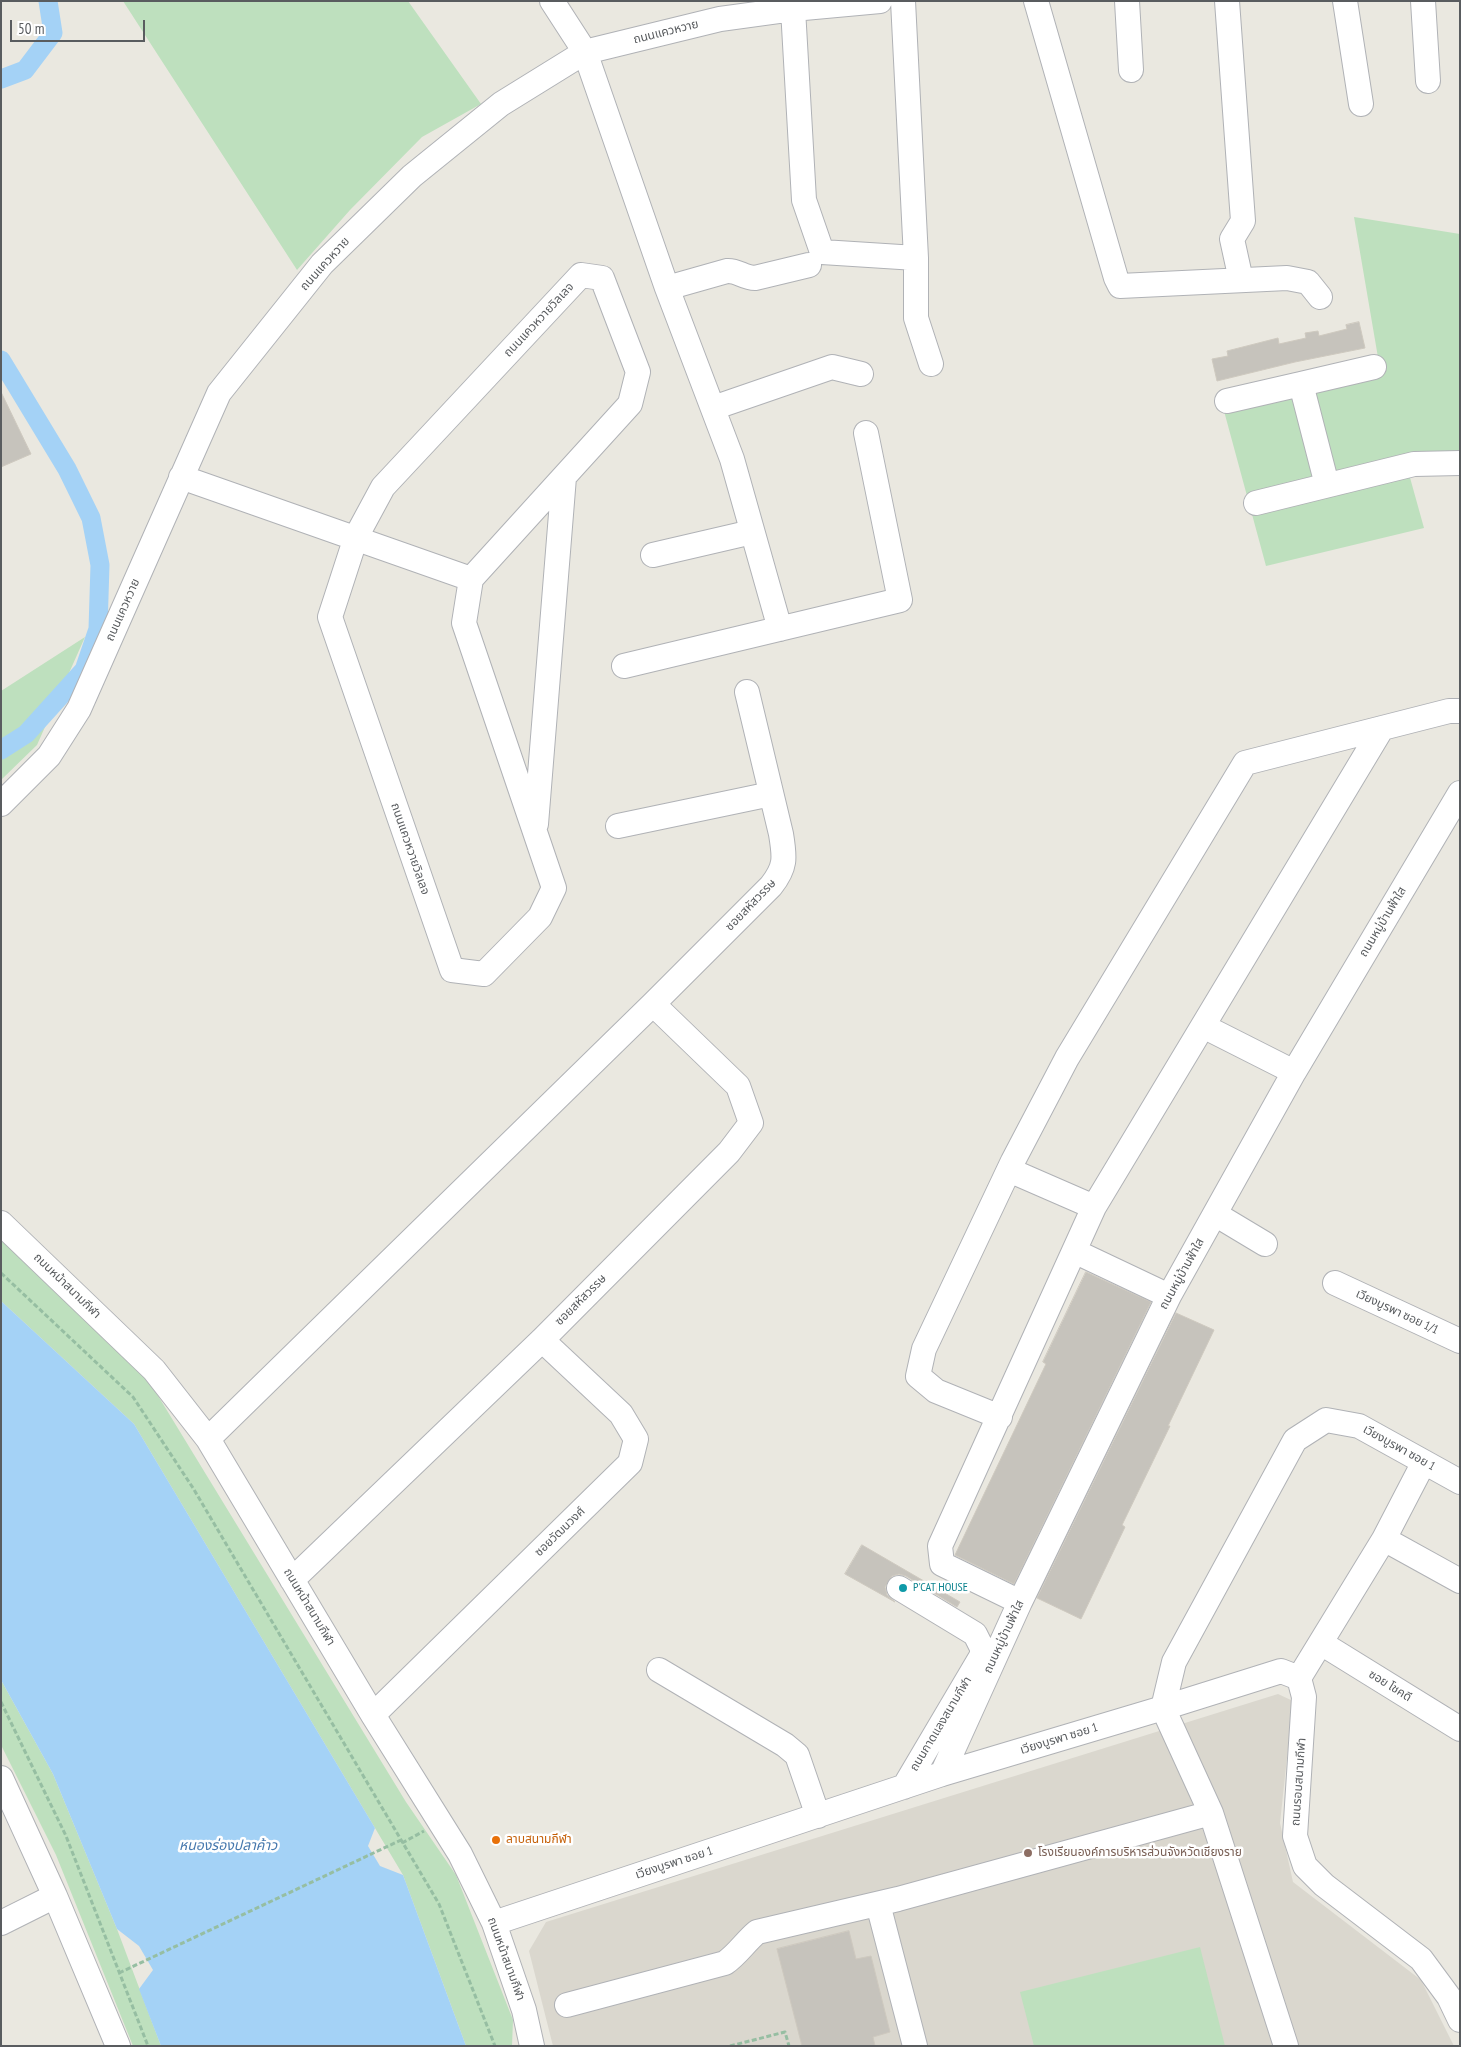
<!DOCTYPE html>
<html>
<head>
<meta charset="utf-8">
<style>
	body { margin:0 }
	#map { position:relative; width:1461px; height:2047px; overflow:hidden; background:#eae8e0; font-family:"PT Sans Narrow",sans-serif }
	canvas { display:block }
	.frame { position:absolute; inset:0; border:2px solid #595c5f; pointer-events:none }
	.scale { position:absolute; left:10px; top:20px; width:135px; height:22px; box-sizing:border-box; border:2px solid #595c5f; border-top:0; padding-left:6px; font-size:15px; line-height:18px; white-space:nowrap; color:#595c5f; -webkit-text-stroke:4px #fff; paint-order:stroke }
</style>
</head>
<body>
<div id="map">
<canvas width="1461" height="2047"></canvas>
<div class="frame"></div>
<div class="scale">50 m</div>
</div>
<script>
const ctx = document.querySelector('canvas').getContext('2d');
ctx.lineJoin = 'round';
function fill(path, color) { ctx.fillStyle = color; ctx.fill(path, 'evenodd'); }
function stroke(path, color, width, dash) { ctx.strokeStyle = color; ctx.lineWidth = width; ctx.lineCap = dash ? 'butt' : 'round'; ctx.setLineDash(dash || []); ctx.stroke(path); }
function label(font, color, halo, rows, align = 'center') {
  ctx.font = font + ' "PT Sans Narrow","Noto Sans Thai",sans-serif'; ctx.lineWidth = 5; ctx.setLineDash([]); ctx.textBaseline = 'middle'; ctx.strokeStyle = halo; ctx.fillStyle = color; for (const [text, x, y, turn = 0] of rows) {
    ctx.save(); ctx.translate(x, y); ctx.rotate((+turn || 0) * Math.PI / 180); ctx.textAlign = isNaN(turn) ? turn : align; if (halo) ctx.strokeText(text, 0, 0); ctx.fillText(text, 0, 0); ctx.restore();
  }
}
fill(new Path2D(`
	M1278,1694L1293,1701L1280,1823L1293,1882L1421,1980L1454,2046H553L529,1951L546,1922Z`), '#dad7ce');
fill(new Path2D(`
	M123,1H408L481,104L422,137L350,210L297,270Z
	M1354,217L1460,234V451L1409,474L1424,528L1266,566L1224,411L1381,375Z
	M85,637L37,745L1,780V691Z
	M1,1237L149,1381L406,1802L456,1875L513,2020L512,2046H466L403,1875L134,1424L1,1301Z
	M1,1680L53,1774L117,1929L161,2046H133L56,1855L1,1745Z
	M1200,1947L1225,2046H1034L1020,1992Z`), '#bee0be');
fill(new Path2D(`
	M1,1301L134,1424L375,1828L368,1846L380,1866L403,1875L466,2046H161L139,1989L153,1970L139,1946L117,1929L53,1774L1,1680Z`), '#a4d2f6');
stroke(new Path2D(`
	M1,79L25,70L53,33L48,1
	M1,360L67,469L91,518L100,565L98,629L84,670L26,734L1,750`), '#a4d2f6', 19);
const building = new Path2D(`
	M1359,322L1365,348L1295,362L1217,381L1212,359L1228,356L1227,351L1278,338L1279,344L1306,338L1305,333L1318,331L1319,336L1347,329L1346,325Z
	M1,392L31,454L1,467Z
	M1086,1272L1151,1302L1014,1584L955,1555L1046,1364L1043,1362Z
	M1176,1313L1214,1330L1168,1426H1170L1122,1525L1125,1527L1081,1619L1037,1598Z
	M862,1545L960,1602L957,1607L906,1576L899,1574L892,1576L885,1587L887,1595L895,1602L845,1574Z
	M849,1931L856,1959L871,1956L890,2032L873,2037L875,2046H802L777,1949Z`);
fill(building, '#c6c3bc');
stroke(building, '#cec9bf', 1);
const minor = new Path2D(`
	M552,1L585,52L667,288L732,459L780,629
	M903,1L916,258V318L931,364
	M1036,1L1116,278L1120,286L1287,278L1308,282L1320,297
	M1127,1L1131,70
	M1227,1L1243,221L1232,239L1241,280
	M1345,1L1361,104
	M1423,1L1428,81
	M793,9L804,200L822,252L916,258
	M581,275L602,278L638,372L630,404L471,579L464,623L554,888L540,917L484,974L452,970L330,617L356,537L383,487Z
	M667,288L727,271C737,270 744,278 755,278L809,265
	M1301,384L1374,367
	M1227,401L1301,384L1327,485
	M713,408L832,367L861,374
	M181,477L471,579
	M1256,503L1414,464L1460,463
	M653,555L752,532
	M624,666L900,600L866,433
	M1,804L49,756L79,709L219,393L322,264L412,176L501,104L585,52L720,19L793,9L880,1
	M536,824L564,477
	M618,826L771,794
	M1203,1026L1294,1072
	M1009,1170L1094,1207
	M1215,1214L1265,1244
	M1,1223L154,1370L208,1439L373,1715L460,1854L494,1923L524,2010L532,2046
	M1074,1251L1169,1296
	M1335,1283L1460,1341
	M1000,1417L936,1391L918,1376L924,1349L1013,1161L1067,1058L1245,763L1449,711H1460
	M208,1439L653,1004L771,886C786,867 785,858 781,834L747,692
	M1384,1539L1460,1581
	M292,1580L542,1340L729,1152L751,1123L738,1086L653,1004
	M899,1588L975,1634L982,1648V1655L904,1787
	M1020,1602L942,1564L940,1546L1094,1207L1382,728
	M1321,1643L1460,1729
	M659,1670L785,1745L797,1755L818,1816
	M1299,1678L1384,1539L1424,1462
	M373,1715L630,1463L636,1439L621,1414L542,1340
	M942,1774L1020,1602L1169,1296L1294,1072L1460,793
	M1,1778L55,1896L118,2046
	M878,1904L915,2046
	M1,1923L55,1896
	M494,1923L942,1774L1163,1708L1174,1662L1295,1440L1326,1420L1359,1426L1460,1482
	M567,2005L725,1963C738,1954 745,1942 757,1932L898,1899L1211,1813
	M1286,2046L1211,1813L1163,1708L1281,1671L1299,1678L1304,1697L1295,1836L1305,1866L1324,1885L1421,1959L1449,1997L1460,2020`);
stroke(minor, '#b0b2b6', 26);
stroke(new Path2D(`
	M1,1273L133,1397L193,1488L439,1904L495,2046
	M1,1702L66,1836L148,2046
	M402,1843L424,1831
	M119,1973L401,1840
	M730,2046L785,2032L789,2046`), '#96bea2', 3, [5, 2.5]);
stroke(minor, '#fff', 24);
for (const [x, y, r, color] of [
	[903,1588,5,"#0f9aa8"],
	[496,1840,5,"#e8710a"],
	[1028,1853,5,"#8d6e63"]
]) { const dot = new Path2D(); dot.arc(x, y, r, 0, 2 * Math.PI); ctx.fillStyle = color; ctx.fill(dot); stroke(dot, '#fff', 2); }
label('12px', '#595c5f', '#fff', [
	["ถนนแควหวาย",666,32,-14],
	["ถนนแควหวาย",325,264,-48],
	["ถนนแควหวายวิลเลจ",539,320,-47],
	["ถนนแควหวาย",123,610,-66],
	["ถนนแควหวายวิลเลจ",410,849,71],
	["ซอยสหัสวรรษ",751,905,-46],
	["ถนนหมู่บ้านฟ้าใส",1383,922,-59],
	["ถนนหมู่บ้านฟ้าใส",1182,1274,-61],
	["ถนนหน้าสนามกีฬา",67,1286,44],
	["ซอยสหัสวรรษ",581,1300,-45],
	["เวียงบูรพา ซอย 1/1",1397,1312,25],
	["เวียงบูรพา ซอย 1",1399,1448,29],
	["ซอยวัฒนวงศ์",560,1532,-44],
	["ถนนหน้าสนามกีฬา",309,1607,59],
	["ถนนหมู่บ้านฟ้าใส",1004,1637,-65],
	["ซอย โชคดี",1390,1686,32],
	["ถนนกาดแลงสนามกีฬา",941,1724,-59],
	["เวียงบูรพา ซอย 1",1059,1739,-17],
	["ถนนรอบสนามกีฬา",1299,1782,-86],
	["เวียงบูรพา ซอย 1",674,1863,-18],
	["ถนนหน้าสนามกีฬา",506,1959,70]
]);
label('12px', '#0d838f', '#fff', [
	["P'CAT HOUSE",913,1588]
], 'left');
label('12px', '#c56008', '#fff', [
	["ลาบสนามกีฬา",506,1840]
], 'left');
label('12px', '#785e54', '#fff', [
	["โรงเรียนองค์การบริหารส่วนจังหวัดเชียงราย",1038,1853]
], 'left');
label('italic 14px', '#4779ae', '#fff', [
	["หนองร่องปลาค้าว",228,1846]
]);
</script>
</body>
</html>
